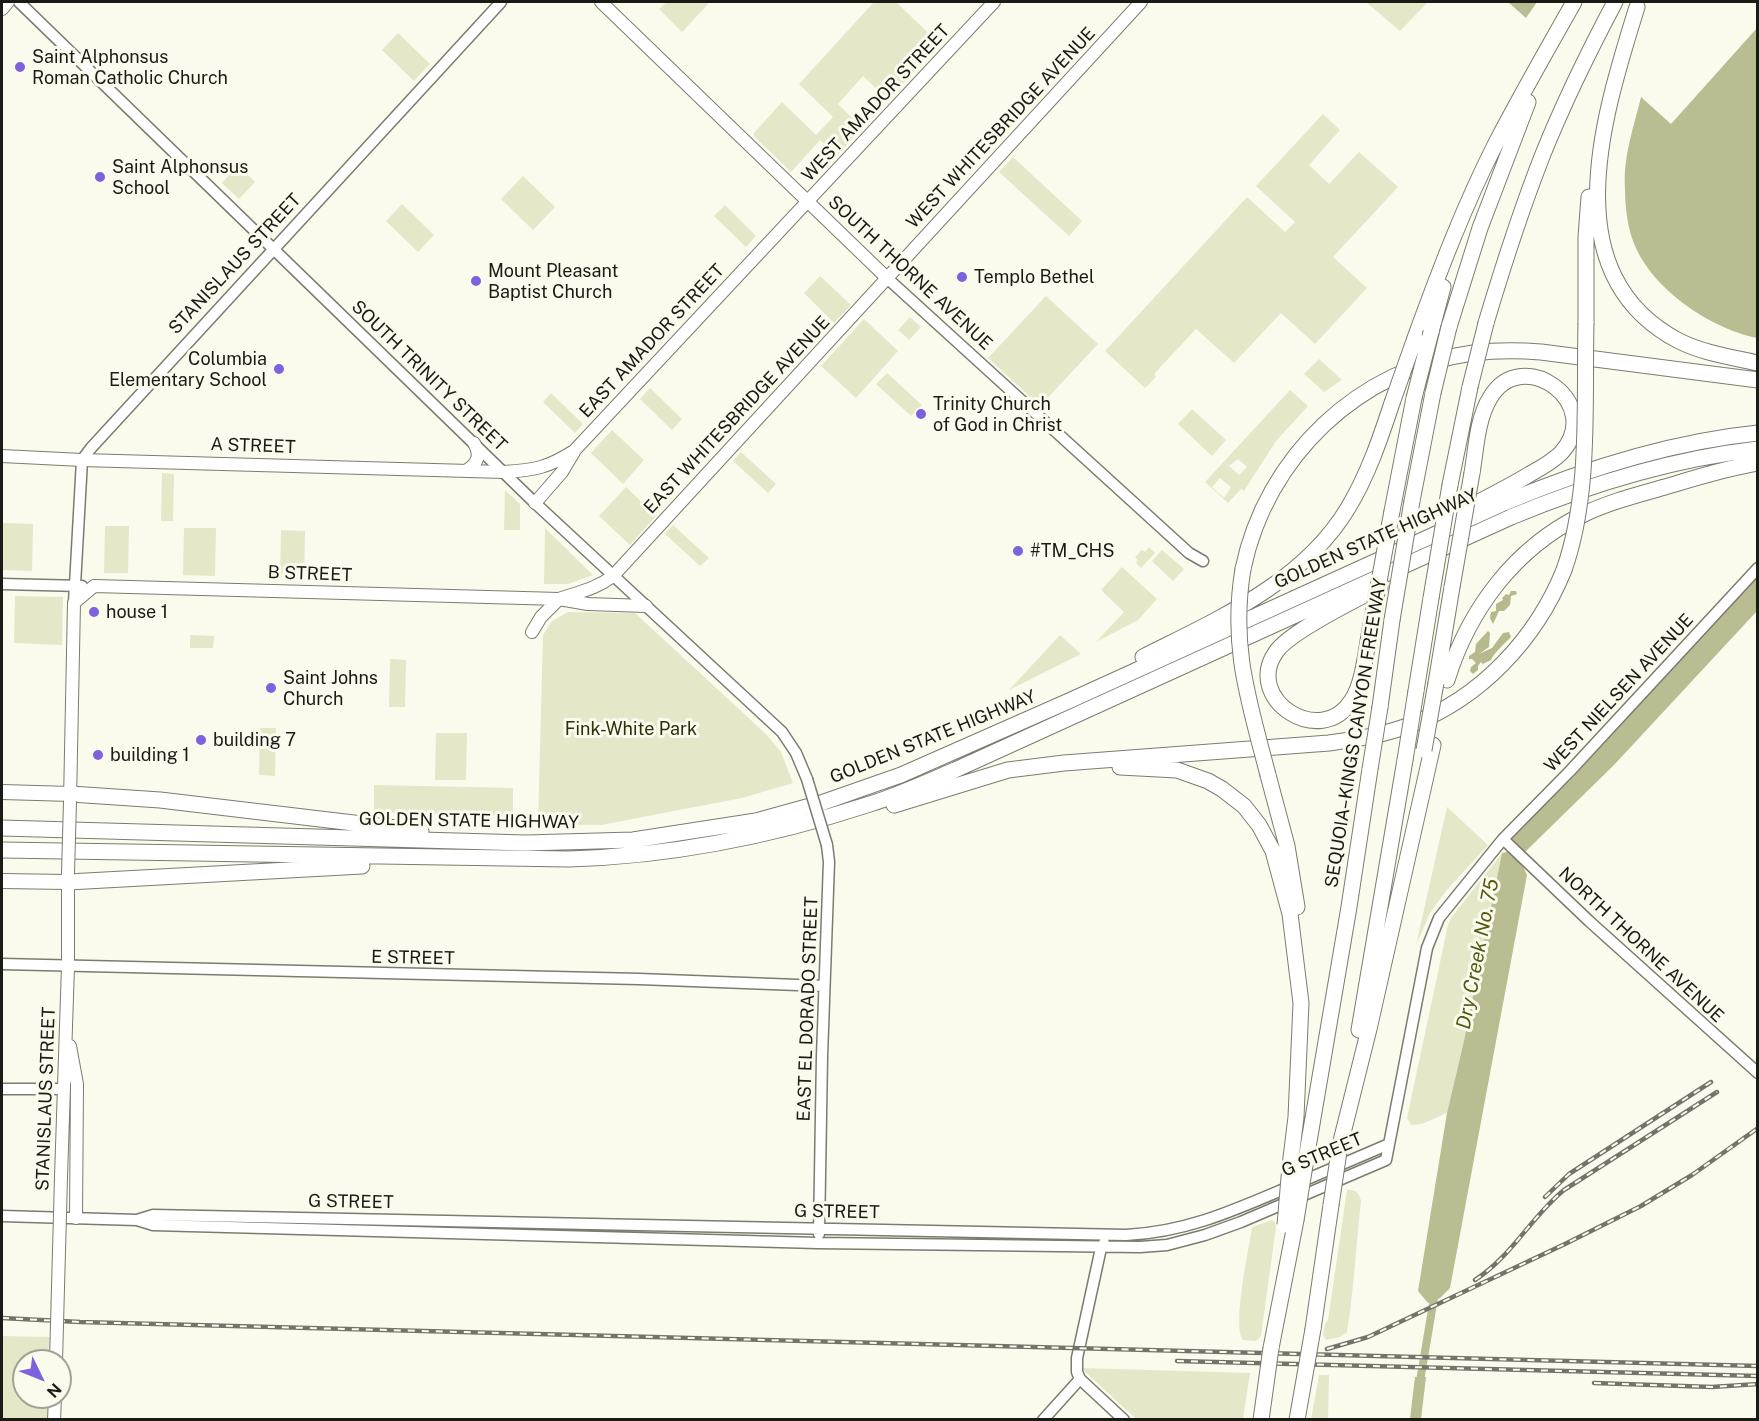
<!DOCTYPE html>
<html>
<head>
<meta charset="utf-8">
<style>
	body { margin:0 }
	#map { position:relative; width:1759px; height:1421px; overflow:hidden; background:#fafbec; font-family:"Public Sans",sans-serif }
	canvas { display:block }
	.frame { position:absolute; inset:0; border:3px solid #1b1b16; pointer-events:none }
	.north { position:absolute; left:12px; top:1349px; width:60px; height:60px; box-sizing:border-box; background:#fafbec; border:2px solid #a1a196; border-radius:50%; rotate:133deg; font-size:16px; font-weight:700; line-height:24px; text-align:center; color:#1b1b16 }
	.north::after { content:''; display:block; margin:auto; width:21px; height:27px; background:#7e61dc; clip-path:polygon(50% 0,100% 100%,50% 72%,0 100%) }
</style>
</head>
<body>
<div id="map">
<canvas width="1759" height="1421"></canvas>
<div class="frame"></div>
<div class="north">N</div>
</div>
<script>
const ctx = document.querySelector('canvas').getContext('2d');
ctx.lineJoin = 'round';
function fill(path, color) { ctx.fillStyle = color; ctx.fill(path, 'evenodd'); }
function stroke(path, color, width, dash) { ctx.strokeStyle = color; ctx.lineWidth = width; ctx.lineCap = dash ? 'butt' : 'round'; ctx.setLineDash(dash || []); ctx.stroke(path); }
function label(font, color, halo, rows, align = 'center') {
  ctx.font = font + ' "Public Sans",sans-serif'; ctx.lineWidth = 6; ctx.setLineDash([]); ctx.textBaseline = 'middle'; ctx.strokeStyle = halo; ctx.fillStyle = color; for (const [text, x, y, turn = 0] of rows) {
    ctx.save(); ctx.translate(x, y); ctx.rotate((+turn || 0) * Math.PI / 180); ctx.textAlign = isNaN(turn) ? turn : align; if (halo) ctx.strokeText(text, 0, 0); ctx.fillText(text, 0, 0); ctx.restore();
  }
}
fill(new Path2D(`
	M667,2H705L708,4L682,32L659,9Z
	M874,2H896L940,44L888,100L863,76L838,104L862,128L837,156L820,140L791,172L754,136V133L782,102L816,135L833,117L799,84Z
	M1366,2H1428L1400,31Z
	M398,33L430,64L414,81L382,50Z
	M1323,114L1340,130L1309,165L1329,184L1359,152L1398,187L1333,257L1367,288L1315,344L1281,313L1234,363L1196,329L1154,374L1156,377L1145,388L1105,351L1247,197L1285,232L1295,222L1256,186Z
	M1013,157L1082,221L1069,236L999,172Z
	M238,165L255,182L239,199L222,183Z
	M523,176L555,207L533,230L501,199Z
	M402,204L434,235L418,252L386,221Z
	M725,205L756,236L746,247L714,216Z
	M820,276L851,305L834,323L804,293Z
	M1046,296L1098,344L1040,406L988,358Z
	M910,317L921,327L909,340L898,330Z
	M864,319L898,351L856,398L821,366Z
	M1319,359L1342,380L1324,392L1304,374Z
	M887,373L922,405L911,416L876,384Z
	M650,388L682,419L672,430L640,399Z
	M1290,390L1308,406L1276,441L1244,491L1241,489L1228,503L1205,482ZM1238,459L1247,467L1239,475L1229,466ZM1220,478L1231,487L1224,498L1212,487Z
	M551,393L583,424L575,433L543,402Z
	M1192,409L1226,440L1212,456L1178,424Z
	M612,430L644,460L623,484L591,453Z
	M741,452L776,484L768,493L733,461Z
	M162,473L174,474L173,521H161Z
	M626,487L656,516L630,545L599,516Z
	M505,490L520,504V530H504Z
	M2,523L33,524L32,571L2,570Z
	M673,525L709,558L700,566L665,534Z
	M105,526H129L128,573H104Z
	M184,528H216L215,576L183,575Z
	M545,528L593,575L568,584H544Z
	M281,530L305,531L304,578L280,577Z
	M1149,547L1155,553L1141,568L1136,563L1138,560L1135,557L1142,550L1145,552Z
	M1162,550L1184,569L1173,581L1152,561Z
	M1122,567L1157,599L1138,620L1096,642L1124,612L1101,590Z
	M15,596L63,597L62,645L14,643Z
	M568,612L635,613L766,734L781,752L793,783L742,798L601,825L538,824L543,635L552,621Z
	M190,635L214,636L213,648H190Z
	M1060,635L1081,654L1009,690Z
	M390,659L406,660L405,707H389Z
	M260,728H276L275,776L259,775Z
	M436,733H467L466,780H435Z
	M374,785L513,788V816L374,812Z
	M1447,807L1488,845L1446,891L1430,913L1416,945Z
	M1502,853L1464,1041L1447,1113L1422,1124L1411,1125L1407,1118L1448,925L1451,918Z
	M1347,1190C1356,1190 1359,1192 1361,1201C1356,1245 1354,1289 1347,1332L1340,1337L1326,1340L1323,1335L1325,1324L1328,1320Z
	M1272,1220L1275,1222L1276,1227L1261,1336L1256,1341L1243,1340C1232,1325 1249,1249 1252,1227Z
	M2,1336L50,1337L49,1361H24V1397H48V1419H2Z
	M1081,1368L1250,1373L1243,1419L1135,1418Z
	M1319,1375H1329L1328,1419H1311Z`), '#e5e7c9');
fill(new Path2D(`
	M1511,591H1516L1517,594L1511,596L1510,605L1504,611H1499L1493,624L1490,618L1491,612L1496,611V604L1503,600L1502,598L1506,594L1509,595Z
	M1488,631L1490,633L1489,647L1479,654L1492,648L1503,633L1509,632L1511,637C1505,643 1494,653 1491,660L1483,664L1481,662L1478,666V670L1473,674L1470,671L1471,667L1476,663L1472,659H1469V656L1475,652L1476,644Z`), '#b7b98d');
fill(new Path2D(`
	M1508,2H1537L1526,18Z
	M1757,28V338C1709,328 1648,287 1632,238C1627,223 1625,204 1625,188C1623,157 1634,126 1641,97L1671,124Z
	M1757,576V611L1614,765L1525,852L1512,840V837L1576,774Z
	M1510,851L1520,860L1527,875L1450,1288L1440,1298L1428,1303L1418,1291L1447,1113L1464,1041L1502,853Z
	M1415,1377H1426L1421,1419H1410Z`), '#babc91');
stroke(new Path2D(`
	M1419,1387L1435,1292`), '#babc91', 8);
const tertiary = new Path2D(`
	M19,2L535,503L782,732L796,753L807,779
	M887,278L1189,553L1203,561
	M2,584L82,586
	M74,603L82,460L91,448L501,2
	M1503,839L1589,921L1758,1073
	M2,964L639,979L824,986
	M2,1089H63
	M2,1216L137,1220L153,1225L818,1243L1140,1247L1167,1245L1205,1235L1241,1222L1386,1160L1427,948L1439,918L1503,839L1570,771L1758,568
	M137,1220L153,1215L1126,1235C1185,1232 1230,1212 1284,1189C1319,1174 1354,1159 1389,1144
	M819,1234L822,1056L829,862L827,845
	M1104,1243L1101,1248L1077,1358V1372L1080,1379L1124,1420
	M1043,1420L1080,1379`);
const secondary = new Path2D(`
	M601,2L887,278
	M2,9L8,2
	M2,456L82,460L504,472C535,470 547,468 574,451L994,2
	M466,471C478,463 481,456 474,443
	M535,503L562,472L574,452
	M532,632L541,617L559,599L588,604L646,606
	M70,801L74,603L94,586L559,599C579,592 596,589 613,576L1141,2
	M70,1046L77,1084L76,1218
	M61,1177L68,966V874
	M54,1420L55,1397`);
const primary = new Path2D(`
	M2,792L71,794
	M2,881L68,882`);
const motorway = new Path2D(`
	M1637,7C1604,114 1551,274 1679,341C1703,353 1731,357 1758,363
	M1486,323C1503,266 1521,210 1543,154C1564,102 1589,51 1615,2
	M1586,323V237L1589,197
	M1449,327L1480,228L1528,102
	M1431,332L1443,287
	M1415,338C1439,272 1464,206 1496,143C1521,95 1548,48 1574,2
	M1450,485L1470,387
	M1412,501L1433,393
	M1392,511L1414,398
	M1458,513C1482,500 1507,488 1530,474C1541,468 1552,462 1561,453C1606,404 1522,343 1490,398C1477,419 1476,450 1472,473
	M1243,569C1266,457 1359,368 1473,353C1496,350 1518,350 1541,352L1758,380
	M1371,625C1366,648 1364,682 1352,700C1321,750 1243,699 1276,652C1289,632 1357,599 1380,587
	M1143,657C1218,619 1303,583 1348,508C1368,475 1380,439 1392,403
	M1447,680C1469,609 1515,548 1582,515C1609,502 1637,495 1665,487C1695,478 1726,468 1758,463
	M1436,683L1452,587
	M1416,691L1431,598
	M1380,707L1392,620
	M1120,767L1177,770L1208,781L1222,789L1244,806L1259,825L1273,851L1290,914L1301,1003L1296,1117L1290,1166
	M1268,775L1287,846L1297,907
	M71,794L160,800L421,831
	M894,805L1008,770L1064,763L1329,743C1357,739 1384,735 1410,725C1481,698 1536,639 1564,570
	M2,828L526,843L633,840L756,821L821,803L901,775L1071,700L1504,503C1585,469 1669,442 1758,433
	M2,850L569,859C672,856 772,836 870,804C899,795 927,782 955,770L1511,517C1590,484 1672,459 1758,449
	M68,882L362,866
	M1359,1030L1405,760
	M1340,1145L1369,1029L1433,745
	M1306,1159L1349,907L1370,769
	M1313,1329L1331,1205
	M1271,1348L1296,1220`);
stroke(tertiary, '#7b7c6f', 13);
stroke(secondary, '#7b7c6f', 14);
stroke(primary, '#7b7c6f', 16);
stroke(motorway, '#7b7c6f', 17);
stroke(tertiary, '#fff', 10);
stroke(secondary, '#fff', 12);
stroke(primary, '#fff', 14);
stroke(motorway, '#fff', 15);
const rail = new Path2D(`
	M1545,1197L1569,1174L1711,1082
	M1475,1280C1512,1256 1531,1217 1564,1190L1717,1092
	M2,1318L80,1322L1758,1366
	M1327,1349L1368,1337L1565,1244L1641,1206L1692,1175L1758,1128
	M1177,1361L1758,1376
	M1594,1383L1712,1387L1758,1384`);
stroke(rail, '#73736a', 4.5);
stroke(rail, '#fafbec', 2, [7]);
const tertiaryBridge = new Path2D(`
	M807,779L827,845`);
const secondaryBridge = new Path2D(`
	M68,874L70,801
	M56,1361L61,1177`);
const motorwayBridge = new Path2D(`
	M1470,387L1486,323
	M1433,393L1449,327
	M1414,398L1431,332
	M1392,403L1415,338
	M1243,569C1230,647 1249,701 1268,775
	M1564,570C1591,493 1584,404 1586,323
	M1452,587L1472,473
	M1431,598L1450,485
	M1392,620L1412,501
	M1371,625L1392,511
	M1424,750L1436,683
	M1405,760L1416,691
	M1370,769L1380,707
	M1331,1205L1340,1145
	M1296,1220L1306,1159
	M1285,1225L1290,1166
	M1261,1420L1271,1348
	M1297,1420L1313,1329`);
stroke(tertiaryBridge, '#7b7c6f', 13, []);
stroke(secondaryBridge, '#7b7c6f', 14, []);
stroke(motorwayBridge, '#7b7c6f', 17, []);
stroke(tertiaryBridge, '#fff', 10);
stroke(secondaryBridge, '#fff', 12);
stroke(motorwayBridge, '#fff', 15);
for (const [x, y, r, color] of [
	[20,67,6,"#7e61dc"],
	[100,177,6,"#7e61dc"],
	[962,277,6,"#7e61dc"],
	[476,281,6,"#7e61dc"],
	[279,369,6,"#7e61dc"],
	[921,414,6,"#7e61dc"],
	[1018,551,6,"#7e61dc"],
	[94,612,6,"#7e61dc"],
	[271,688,6,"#7e61dc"],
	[201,740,6,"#7e61dc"],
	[98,755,6,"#7e61dc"]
]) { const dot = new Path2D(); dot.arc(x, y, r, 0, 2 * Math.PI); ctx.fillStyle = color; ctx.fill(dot); stroke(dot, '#fafbec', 2); }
label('18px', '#1b1b16', '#fafbec', [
	["Saint Alphonsus",32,57],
	["Roman Catholic Church",32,78],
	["Saint Alphonsus",112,167],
	["School",112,188],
	["Mount Pleasant",488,271],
	["Baptist Church",488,292],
	["Templo Bethel",974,277],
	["Columbia",267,359,"right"],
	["Elementary School",267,380,"right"],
	["Trinity Church",933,404],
	["of God in Christ",933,425],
	["#TM_CHS",1030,551],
	["house 1",106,612],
	["Saint Johns",283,678],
	["Church",283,699],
	["building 7",213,740],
	["building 1",110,755]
], 'left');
label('18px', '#1b1b16', '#fafbec', [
	["WEST AMADOR STREET",876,103,-47],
	["WEST WHITESBRIDGE AVENUE",1001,128,-47],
	["STANISLAUS STREET",235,264,-47],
	["SOUTH THORNE AVENUE",910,273,43],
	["EAST AMADOR STREET",652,341,-47],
	["SOUTH TRINITY STREET",429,376,44],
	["EAST WHITESBRIDGE AVENUE",737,415,-47],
	["A STREET",253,446,2],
	["GOLDEN STATE HIGHWAY",1376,539,-24],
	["B STREET",310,574,2],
	["WEST NIELSEN AVENUE",1619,693,-47],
	["SEQUOIA–KINGS CANYON FREEWAY",1356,733,-81],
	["GOLDEN STATE HIGHWAY",933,737,-22],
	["GOLDEN STATE HIGHWAY",469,821,1],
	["NORTH THORNE AVENUE",1641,945,43],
	["E STREET",413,958,1],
	["EAST EL DORADO STREET",808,1009,-88],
	["STANISLAUS STREET",46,1099,-88],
	["G STREET",1322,1155,-23],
	["G STREET",351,1202,1],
	["G STREET",837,1212,1]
]);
label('18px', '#2e2f0b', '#fafbec', [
	["Fink-White Park",631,729]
]);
label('italic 20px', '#585912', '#fafbec', [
	["Dry Creek No. 75",1478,954,-79]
]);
</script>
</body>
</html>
